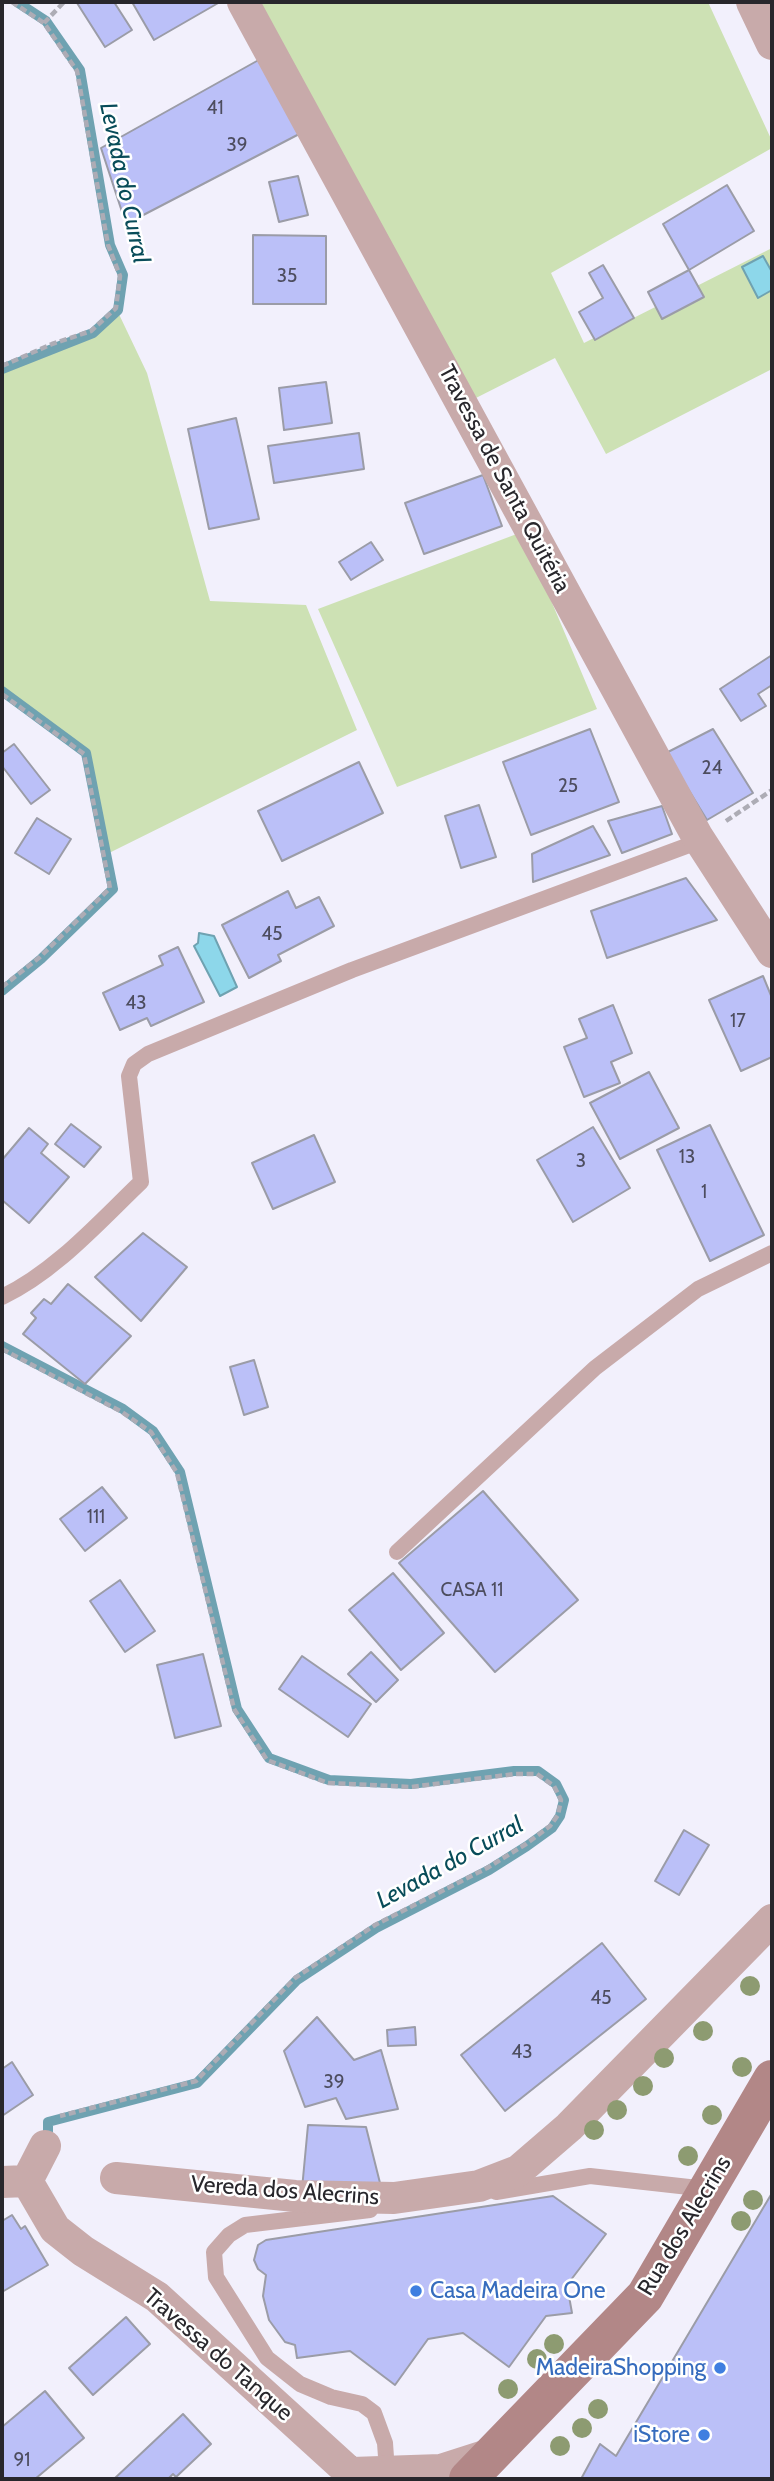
<!DOCTYPE html>
<html>
<head>
<meta charset="utf-8">
<style>
	body { margin:0 }
	#map { position:relative; width:774px; height:2481px; overflow:hidden; background:#f2f0fc; font-family:Cabin,sans-serif }
	canvas { display:block }
	.frame { position:absolute; inset:0; border:4px solid #28272c; pointer-events:none }
</style>
</head>
<body>
<div id="map">
<canvas width="774" height="2481"></canvas>
<div class="frame"></div>
</div>
<script>
const ctx = document.querySelector('canvas').getContext('2d');
ctx.lineJoin = 'round';
function fill(path, color) { ctx.fillStyle = color; ctx.fill(path, 'evenodd'); }
function stroke(path, color, width, dash) { ctx.strokeStyle = color; ctx.lineWidth = width; ctx.lineCap = dash ? 'butt' : 'round'; ctx.setLineDash(dash || []); ctx.stroke(path); }
function label(font, color, halo, rows, align = 'center') {
  ctx.font = font + ' Cabin,sans-serif'; ctx.lineWidth = 5; ctx.setLineDash([]); ctx.textBaseline = 'middle'; ctx.strokeStyle = halo; ctx.fillStyle = color; for (const [text, x, y, turn = 0] of rows) {
    ctx.save(); ctx.translate(x, y); ctx.rotate((+turn || 0) * Math.PI / 180); ctx.textAlign = isNaN(turn) ? turn : align; if (halo) ctx.strokeText(text, 0, 0); ctx.fillText(text, 0, 0); ctx.restore();
  }
}
fill(new Path2D(`
	M246,2H708L772,141V148L551,273L584,343L772,248V369L606,454L555,358L468,402Z
	M116,308L147,373L210,601L306,605L357,730L103,856L84,754L2,694V366L52,344L91,331Z
	M522,532L597,709L397,787L318,609Z`), '#cde1b4');
const water = new Path2D(`
	M763,256L772,272V290L758,298L742,267Z
	M199,933L214,936L237,987L220,996L194,946L198,943Z`);
fill(water, '#8dd7ea');
stroke(water, '#6fa2b1', 2);
stroke(new Path2D(`
	M2,369L93,333L118,310L123,275L110,245L80,70L46,21L17,2
	M2,691L86,753L113,889L41,959L2,991
	M2,1346L123,1409L153,1431L180,1472L237,1709L269,1758L329,1780L411,1784L514,1771H538L556,1784L564,1800L560,1816L552,1828L527,1846L489,1870L376,1928L297,1980L197,2083L48,2122V2145`), '#6fa2b1', 10);
const building = new Path2D(`
	M114,2L132,30L105,47L77,3Z
	M132,2H220L154,40Z
	M264,57L305,131L126,224L101,148Z
	M298,176L308,215L279,222L269,182Z
	M727,185L754,231L689,270L663,224Z
	M253,235L326,236V304H253Z
	M603,265L634,318L595,340L579,312L603,298L589,273Z
	M689,270L704,297L662,319L648,292Z
	M326,382L332,423L284,430L279,388Z
	M236,418L259,519L209,529L188,429Z
	M359,433L364,469L274,483L268,446Z
	M483,475L502,526L424,554L405,503Z
	M371,542L383,560L351,580L339,562Z
	M772,655V685L758,694L766,706L741,721L720,689Z
	M590,729L619,802L531,835L503,762Z
	M713,729L753,793L707,820L666,753Z
	M14,744L50,790L31,804L2,766V753Z
	M359,762L383,813L282,861L258,811Z
	M479,805L496,857L461,868L445,816Z
	M662,806L672,834L622,853L608,821Z
	M37,818L71,839L49,874L15,853Z
	M593,826L610,855L533,882L532,854Z
	M686,878L717,920L607,958L591,911Z
	M288,891L296,908L319,897L334,926L278,955L281,961L249,978L222,925Z
	M178,947L204,1002L151,1026L147,1018L120,1030L103,993L163,965L159,956Z
	M763,976L772,998V1057L741,1071L709,1000Z
	M613,1005L632,1053L611,1062L620,1083L584,1097L564,1047L587,1038L579,1019Z
	M649,1072L679,1128L620,1159L590,1103Z
	M71,1124L101,1147L84,1167L55,1144Z
	M710,1125L764,1235L710,1261L657,1150Z
	M593,1127L630,1188L573,1222L537,1160Z
	M29,1128L48,1144L41,1153L69,1177L29,1223L2,1200V1160Z
	M314,1135L335,1182L273,1209L252,1163Z
	M143,1233L187,1267L141,1321L95,1277Z
	M68,1284L131,1336L85,1384L23,1334L36,1318L31,1313L44,1299L51,1304Z
	M254,1360L268,1407L244,1415L230,1367Z
	M102,1487L127,1518L85,1551L60,1519Z
	M483,1491L578,1600L495,1672L399,1563Z
	M393,1573L444,1633L401,1670L349,1610Z
	M120,1580L155,1631L125,1652L90,1601Z
	M371,1652L398,1680L376,1702L348,1674Z
	M203,1654L221,1726L175,1738L157,1665Z
	M302,1656L371,1704L348,1737L279,1689Z
	M684,1830L709,1845L679,1895L655,1881Z
	M602,1943L646,1999L505,2111L461,2055Z
	M317,2017L354,2060L381,2050L398,2109L346,2119L336,2098L305,2107L284,2051Z
	M415,2027L416,2045L388,2046L387,2030Z
	M12,2062L33,2095L2,2116V2069Z
	M308,2125L366,2127L380,2183L302,2189Z
	M772,2193V2479H581L600,2444L616,2456Z
	M553,2196L606,2234L567,2285L572,2313L546,2316L509,2367L463,2333L428,2339L395,2385L350,2351L297,2358L295,2345L285,2342L269,2320L263,2296L266,2275L258,2269L254,2260L258,2245L266,2240Z
	M12,2215L21,2229L25,2226L48,2265L2,2292V2221Z
	M126,2317L150,2344L93,2395L69,2368Z
	M45,2391L84,2438L35,2479H2V2427Z
	M183,2414L211,2444L176,2477L173,2474L168,2479H114Z`);
fill(building, '#bbc0f8');
stroke(building, '#9b9ca7', 2);
stroke(new Path2D(`
	M44,23L64,2
	M2,366L52,344L91,331L116,308L120,276L108,245L77,71L44,23L12,2
	M2,694L84,754L110,888L40,957L2,987
	M726,821L772,790
	M2,1349L122,1412L151,1432L177,1473L234,1709L267,1760L328,1783L411,1787L515,1774H537L554,1786L561,1800L558,1815L550,1826L526,1844L487,1868L375,1925L295,1978L196,2081L60,2116`), '#adacb5', 4.5, [7, 3.5]);
stroke(new Path2D(`
	M2,1297C55,1272 99,1222 141,1182L129,1076L134,1064L148,1054L352,970L700,841
	M397,1552L595,1368L698,1289L772,1253
	M496,2192L590,2176L707,2189
	M370,2210L245,2225L229,2235L214,2252L216,2277L267,2358L300,2384L331,2397L362,2404L374,2413L385,2443L387,2471`), '#c8aaaa', 16);
stroke(new Path2D(`
	M243,2L697,836L772,952
	M752,2L772,44
	M116,2178L295,2196L394,2198L479,2186L518,2171L569,2127L772,1920
	M27,2181L45,2146
	M2,2182L27,2181L55,2229L83,2251L157,2297L357,2479
	M352,2473L441,2470L494,2453`), '#c8aaaa', 32);
stroke(new Path2D(`
	M468,2479L645,2296L772,2079`), '#b28787', 38);
ctx.fillStyle = '#8d9b71';
for (const [x, y] of [
	[750,1986],
	[703,2031],
	[664,2058],
	[742,2067],
	[643,2086],
	[617,2110],
	[712,2115],
	[594,2130],
	[688,2156],
	[753,2200],
	[741,2221],
	[554,2344],
	[537,2359],
	[508,2389],
	[598,2409],
	[582,2428],
	[560,2446]
]) { ctx.beginPath(); ctx.arc(x, y, 10, 0, 2 * Math.PI); ctx.fill(); }
for (const [x, y, r, color] of [
	[416,2291,7,"#3f7fe0"],
	[720,2368,7,"#3f7fe0"],
	[704,2435,7,"#3f7fe0"]
]) { const dot = new Path2D(); dot.arc(x, y, r, 0, 2 * Math.PI); ctx.fillStyle = color; ctx.fill(dot); stroke(dot, '#fff', 2.5); }
label('19px', '#4d4d5f', null, [
	["41",215,108],
	["39",237,145],
	["35",287,276],
	["24",712,768],
	["25",568,786],
	["45",272,934],
	["43",136,1003],
	["17",738,1021],
	["13",687,1157],
	["3",581,1161],
	["1",704,1192],
	["111",96,1517],
	["CASA 11",472,1590],
	["45",601,1998],
	["43",522,2052],
	["39",334,2082],
	["91",22,2460]
]);
label('23px', '#28272c', '#fff', [
	["Travessa de Santa Quitéria",504,479,62],
	["Vereda dos Alecrins",285,2191,4],
	["Rua dos Alecrins",685,2226,-59],
	["Travessa do Tanque",218,2355,41]
]);
label('23px', '#366cbe', '#fff', [
	["Casa Madeira One",430,2291,"left"],
	["MadeiraShopping",706,2368],
	["iStore",690,2435]
], 'right');
label('italic 24px', '#084c59', '#fff', [
	["Levada do Curral",124,183,78],
	["Levada do Curral",450,1863,-29]
]);
</script>
</body>
</html>
